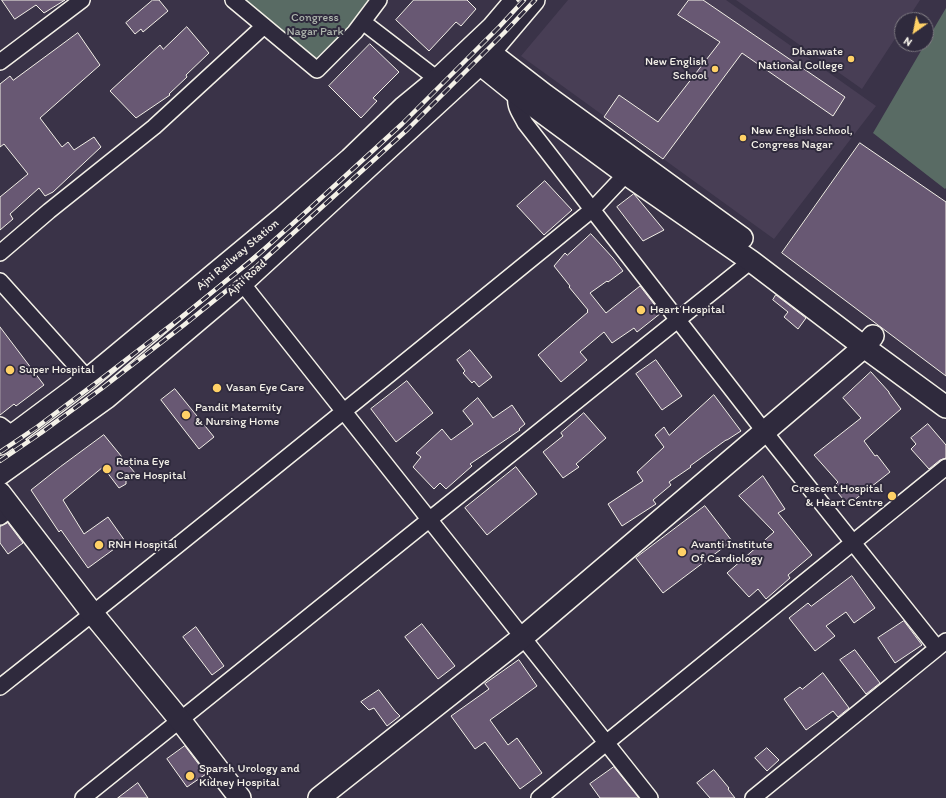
<!DOCTYPE html>
<html>
<head>
<meta charset="utf-8">
<style>
	body { margin:0 }
	#map { position:relative; width:946px; height:798px; overflow:hidden; background:#3a3348; font-family:Itim,sans-serif }
	canvas { display:block }
	.north { position:absolute; left:894px; top:12px; width:40px; height:40px; box-sizing:border-box; background:#2f2a3d; border:1px solid #7e7a81; border-radius:50%; rotate:213deg; font-size:11px; font-weight:700; line-height:16px; text-align:center; color:#f4f1e8 }
	.north::after { content:''; display:block; margin:auto; width:14px; height:18px; background:#ffd166; clip-path:polygon(50% 0,100% 100%,50% 72%,0 100%) }
</style>
</head>
<body>
<div id="map">
<canvas width="946" height="798"></canvas>
<div class="north">N</div>
</div>
<script>
const ctx = document.querySelector('canvas').getContext('2d');
ctx.lineJoin = 'round';
function fill(path, color) { ctx.fillStyle = color; ctx.fill(path, 'evenodd'); }
function stroke(path, color, width, dash) { ctx.strokeStyle = color; ctx.lineWidth = width; ctx.lineCap = dash ? 'butt' : 'round'; ctx.setLineDash(dash || []); ctx.stroke(path); }
function label(font, color, halo, rows, align = 'center') {
  ctx.font = font + ' Itim,sans-serif'; ctx.lineWidth = 4; ctx.setLineDash([]); ctx.textBaseline = 'middle'; ctx.strokeStyle = halo; ctx.fillStyle = color; for (const [text, x, y, turn = 0] of rows) {
    ctx.save(); ctx.translate(x, y); ctx.rotate((+turn || 0) * Math.PI / 180); ctx.textAlign = isNaN(turn) ? turn : align; if (halo) ctx.strokeText(text, 0, 0); ctx.fillText(text, 0, 0); ctx.restore();
  }
}
fill(new Path2D(`
	M568,0H726L876,106L774,239L521,56Z
	M736,0H920L907,20H902V28L862,89Z`), '#483e55');
fill(new Path2D(`
	M245,0H370L350,27L316,58Z
	M946,8V188L945,189L873,133L925,44H926V42Z`), '#596b64');
const building = new Path2D(`
	M2,0H65L44,13L36,5L15,19Z
	M153,0H159L168,11L143,32L141,29L135,34L126,23Z
	M414,0H467L476,9L461,26L456,22L429,51L396,20Z
	M689,0H703L845,97L833,116L742,53L663,159L604,117L619,95L658,122L720,42L678,15Z
	M187,27L209,53L186,75L187,77L169,94L170,95L136,118L110,91L160,45L163,49Z
	M78,33L100,65L40,118L62,147L68,142L74,150L94,137L101,147L53,192L45,196L39,188L10,214L13,219L0,230V197L28,174L4,144L0,147V84L10,76L13,80Z
	M370,44L399,72L373,98L377,101L361,118L329,86Z
	M860,143L946,202V376L782,253Z
	M545,181L572,210L544,235L517,206Z
	M634,194L664,230L643,241L617,207Z
	M591,234L613,258L623,271L608,282L607,281L590,293L606,313L640,286L661,313L637,332L634,328L612,343L604,332L580,352L587,360L561,382L538,355L588,312L587,311L588,310L569,287L570,286L554,266L565,253L567,255Z
	M776,295L806,318L798,329L784,317L788,312L773,300Z
	M0,327L44,385L16,406L14,404L0,415Z
	M470,350L492,377L479,387L474,381L472,383L463,373L465,371L457,360Z
	M656,360L682,396L662,410L636,374Z
	M871,372L889,392V393L901,409L864,441L875,456L877,455L890,472L848,505L833,487L838,482L814,455L861,418L843,398Z
	M407,381L433,413L396,442L371,409Z
	M175,389L214,437L199,449L161,400Z
	M714,395L741,431L727,440H726L690,466L691,467L669,482L671,485L653,500L656,504L622,526L608,504L643,481L637,472L664,447L655,435L664,427L669,435Z
	M478,398L493,418L512,405L525,424L519,429L520,430L470,464L472,466L446,489L440,483L434,489L413,467L421,457L416,453L442,429L451,440L473,424L463,411Z
	M584,413L606,438L576,464L579,467L563,478L543,452L563,436L561,433Z
	M928,424L946,445V458L940,460L929,469L911,449L916,444L911,438Z
	M104,435L135,473L126,481V484L119,488L103,467L63,500L84,534L108,517L125,541L88,568L61,530L59,532L31,490L60,467Z
	M516,467L537,494L487,535L465,508Z
	M763,476L785,509L778,513L812,555L788,575L790,578L766,599L758,589L749,597L727,573L774,532L739,496Z
	M705,506L732,541L663,593L636,558Z
	M8,523L23,543L8,554L0,543V527Z
	M852,576L875,608L854,623L846,612L826,626L835,636L815,651L789,618L808,603L811,606Z
	M904,621L922,645L895,663L878,638Z
	M422,624L455,666L438,679L405,637Z
	M196,627L224,666L212,675L183,637Z
	M855,650L880,683L866,694L840,660Z
	M519,660L537,686L490,720L508,745L517,738L542,773L520,789L485,742L475,749L451,716L489,689L485,684Z
	M823,673L849,708L838,717L833,711L806,730L784,699L800,687L802,689Z
	M379,690L395,711L400,716L387,726L374,708L369,710L361,702Z
	M185,746L206,774L187,787L167,759Z
	M767,748L779,760L767,771L755,758Z
	M614,767L639,798H600L590,784Z
	M714,770L729,788L728,789L735,798H710L697,783Z
	M138,783L148,798H118Z`);
fill(building, '#685873');
stroke(building, '#f4f1e8', 1);
const street = new Path2D(`
	M233,0L317,70L355,32L379,0
	M363,22L445,85
	M0,62L82,0
	M516,93C514,107 519,111 525,123L764,431L937,648
	M0,253L49,211L154,127L264,26
	M0,281L88,379
	M242,283L650,798
	M0,425L13,435L27,455
	M0,517L12,508
	M0,687C199,530 396,369 593,209L626,174L631,167
	M83,798L751,261
	M539,798L606,743L946,467
	M753,798L946,641`);
const secondary = new Path2D(`
	M479,44L545,95L742,238
	M470,56L516,93L626,174L751,261L864,347L946,407
	M0,444L13,435L88,379L282,218L350,159L404,107L438,79L492,28L509,8
	M0,474L106,398L242,283L479,65L534,0
	M0,493L93,614L180,720L240,798
	M319,798L523,637L864,347L873,336`);
stroke(street, '#f4f1e8', 18);
stroke(secondary, '#f4f1e8', 24);
stroke(street, '#2f2a3d', 15);
stroke(secondary, '#2f2a3d', 21);
const rail = new Path2D(`
	M0,452L37,427L97,382L179,319L252,260L308,210L402,124L499,27L524,0
	M0,461L41,433L101,389L184,325L257,266L408,129L504,33L535,0`);
stroke(rail, '#f4f1e8', 4.5);
stroke(rail, '#2f2a3d', 3, [9]);
for (const [x, y, r, color] of [
	[851,59,4,"#ffd166"],
	[715,69,4,"#ffd166"],
	[743,138,4,"#ffd166"],
	[641,310,5,"#ffd166"],
	[10,370,5,"#ffd166"],
	[217,388,5,"#ffd166"],
	[186,415,5,"#ffd166"],
	[107,469,5,"#ffd166"],
	[892,496,5,"#ffd166"],
	[99,545,5,"#ffd166"],
	[682,552,5,"#ffd166"],
	[190,776,5,"#ffd166"]
]) { const dot = new Path2D(); dot.arc(x, y, r, 0, 2 * Math.PI); ctx.fillStyle = color; ctx.fill(dot); stroke(dot, '#2f2a3d', 1.5); }
label('12px', '#aeb5ad', '#2f2a3d', [
	["Congress",315,18],
	["Nagar Park",315,32]
]);
label('12px', '#f4f1e8', '#2f2a3d', [
	["Dhanwate",843,52,"right"],
	["National College",843,66,"right"],
	["New English",707,62,"right"],
	["School",707,76,"right"],
	["New English School,",751,131],
	["Congress Nagar",751,145],
	["Heart Hospital",650,310],
	["Super Hospital",19,370],
	["Vasan Eye Care",226,388],
	["Pandit Maternity",195,408],
	["& Nursing Home",195,422],
	["Retina Eye",116,462],
	["Care Hospital",116,476],
	["Crescent Hospital",883,489,"right"],
	["& Heart Centre",883,503,"right"],
	["RNH Hospital",108,545],
	["Avanti Institute",691,545],
	["Of Cardiology",691,559],
	["Sparsh Urology and",199,769],
	["Kidney Hospital",199,783]
], 'left');
label('12px', '#f4f1e8', '#2f2a3d', [
	["Ajni Railway Station",238,255,-40],
	["Ajni Road",247,278,-42]
]);
</script>
</body>
</html>
